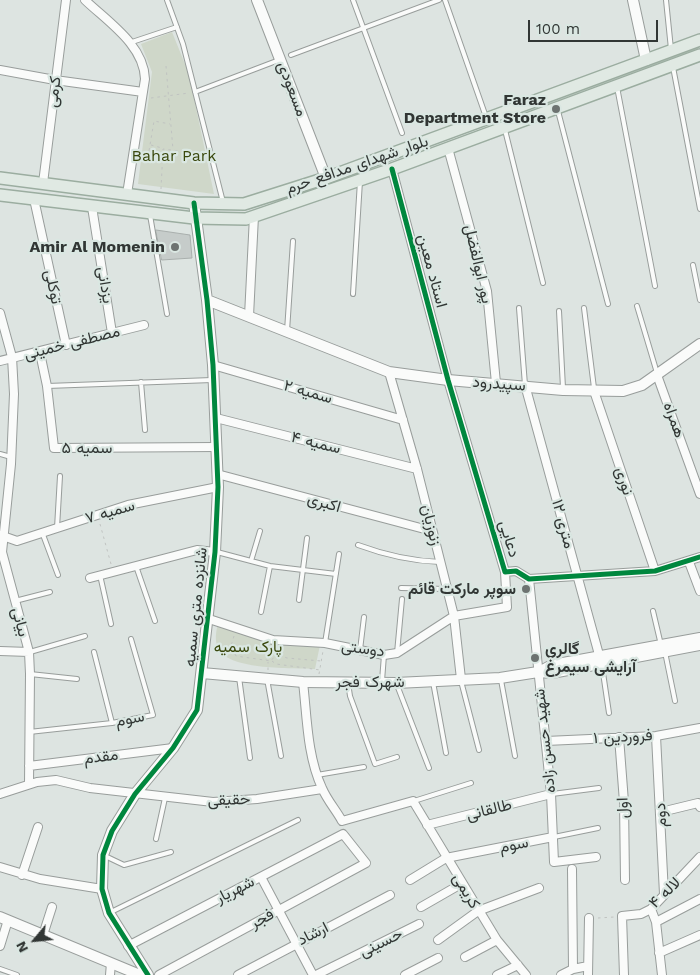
<!DOCTYPE html>
<html>
<head>
<meta charset="utf-8">
<style>
	body { margin:0 }
	#map { position:relative; width:700px; height:975px; overflow:hidden; background:#dde4e1; font-family:"Work Sans",sans-serif }
	canvas { display:block }
	.north { position:absolute; left:10px; top:915px; width:50px; height:50px; -webkit-text-stroke:4px #dae7e2; paint-order:stroke; rotate:242deg; font-size:14px; font-weight:700; line-height:20px; text-align:center; color:#313634 }
	.north::after { content:''; display:block; margin:auto; width:18px; height:22px; background:#313634; clip-path:polygon(50% 0,100% 100%,50% 72%,0 100%) }
	.scale { position:absolute; left:528px; top:20px; width:130px; height:22px; box-sizing:border-box; border:2px solid #313634; border-top:0; padding-left:6px; font-size:15px; line-height:18px; white-space:nowrap; color:#313634; -webkit-text-stroke:4px #dae7e2; paint-order:stroke }
</style>
</head>
<body>
<div id="map">
<canvas width="700" height="975"></canvas>
<div class="north">N</div>
<div class="scale">100 m</div>
</div>
<script>
const ctx = document.querySelector('canvas').getContext('2d');
ctx.lineJoin = 'round';
function fill(path, color) { ctx.fillStyle = color; ctx.fill(path, 'evenodd'); }
function stroke(path, color, width, dash) { ctx.strokeStyle = color; ctx.lineWidth = width; ctx.lineCap = dash ? 'butt' : 'round'; ctx.setLineDash(dash || []); ctx.stroke(path); }
function label(font, color, halo, rows, align = 'center') {
  ctx.font = font + ' "Work Sans",Vazirmatn,sans-serif'; ctx.lineWidth = 4.5; ctx.setLineDash([]); ctx.textBaseline = 'middle'; ctx.strokeStyle = halo; ctx.fillStyle = color; for (const [text, x, y, turn = 0] of rows) {
    ctx.save(); ctx.translate(x, y); ctx.rotate((+turn || 0) * Math.PI / 180); ctx.textAlign = isNaN(turn) ? turn : align; if (halo) ctx.strokeText(text, 0, 0); ctx.fillText(text, 0, 0); ctx.restore();
  }
}
fill(new Path2D(`
	M172,32L189,74L214,194L138,184L152,72L141,44Z
	M218,623L281,639L320,645L315,669C292,668 231,670 219,650C214,641 216,632 218,623Z`), '#cfd7c9');
const building = new Path2D(`
	M156,230L190,235L192,258L162,260Z`);
fill(building, '#c6ccca');
stroke(building, '#a9afad', 1);
const lane = new Path2D(`
	M167,0L183,44L223,202
	M353,0L402,133
	M445,0L486,117
	M666,0L671,49
	M129,43L177,27
	M291,55L439,0
	M673,67L700,209
	M617,87L655,286
	M195,92L279,60
	M558,111L608,304
	M505,130L543,283
	M150,215L167,314
	M693,265L700,300
	M353,294L360,181
	M637,306L657,373
	M519,308L525,385
	M584,308L594,388
	M559,311L563,388
	M287,331L293,241
	M141,382L145,430
	M47,386L212,380
	M0,454L11,457
	M57,528L60,476
	M42,532L58,575
	M358,545C385,555 411,561 440,562
	M217,552L270,566L336,574
	M251,561L260,531
	M136,566L155,621
	M100,575L111,624
	M401,588L447,589
	M299,600L307,538
	M15,601L50,592
	M653,611L661,645
	M261,612L270,566
	M325,643L339,554
	M360,650L364,617
	M30,652L85,636
	M94,652L112,723
	M665,652L675,701
	M397,653L402,599
	M602,666L609,713
	M30,674L77,679
	M239,677L250,758
	M267,679L281,756
	M501,680L515,756
	M382,681L384,655
	M461,681L479,750
	M433,682L446,753
	M348,683L350,696L375,764L397,757
	M397,685L429,768
	M29,732L112,723L153,715L131,639
	M317,775L364,767
	M552,794L599,788
	M414,801L471,783
	M554,837L598,828
	M156,839L165,798
	M103,855L124,865L171,852
	M109,913L298,820
	M0,969L17,975`);
const street = new Path2D(`
	M85,0C108,22 144,45 145,79L127,194
	M0,70L55,80L143,92
	M448,148L487,291L496,383
	M392,169L448,380L505,572L516,571L529,579L655,571L700,557
	M43,183L66,0
	M34,199L66,345
	M92,207L112,333
	M0,313L12,357L14,394L11,464L2,552L29,652L30,674L29,784
	M249,316L254,216
	M40,353L47,386L54,448L217,447
	M0,361L144,325
	M213,365L403,420
	M389,372L417,469L454,616L461,679
	M657,375L700,494
	M525,385L601,662
	M594,391L655,571
	M216,418L417,469
	M217,474L432,531
	M0,535L17,541L128,505L218,487
	M689,562L700,591
	M90,578L197,550L215,552
	M529,579L551,794L554,862L596,857
	M206,618L273,640L325,643L384,655L397,653L454,616L507,607L505,572
	M0,651L29,652
	M303,682C307,716 307,756 322,788C327,800 336,810 342,821L413,801L497,940L526,975
	M656,736L664,894
	M619,737L624,802L625,880
	M546,741L656,736L700,728
	M29,766L173,748
	M0,794L37,782L56,780L90,788L213,802L257,799L322,789
	M661,812L698,803L700,807
	M427,825L551,794
	M0,867L40,879L102,889
	M572,869L573,969
	M22,875L38,827
	M261,877L313,975
	M410,880L446,858L553,837
	M421,907L461,884
	M651,909L656,922L662,975
	M656,922L700,899
	M43,935L52,907
	M438,940L478,911L539,888
	M0,946L8,920
	M128,946L343,834L366,863L159,975
	M659,953L700,935
	M465,957L497,940
	M110,975L111,963
	M238,975L390,895
	M316,975L419,924
	M405,975L438,958
	M497,975L518,965
	M561,975L573,969L588,966
	M588,975L589,918
	M624,975L622,916L641,914L651,909L700,857`);
const secondary = new Path2D(`
	M257,0L326,178
	M633,0L646,60
	M207,300L389,372L448,380L563,390L623,391L642,385L700,344
	M539,672L552,665L700,638
	M202,673L303,682L396,683L500,678L538,672L552,673L700,645
	M0,917L140,975
	M148,975L109,913L102,889L103,855L112,831L135,794L173,748L197,710L215,552L218,487L213,365L207,300L194,203`);
const primary = new Path2D(`
	M0,178L194,203L244,204L326,178L700,40
	M0,195L194,218L246,219L392,169L700,55`);
stroke(lane, '#989d9b', 6);
stroke(street, '#989d9b', 10);
stroke(secondary, '#989d9b', 12);
stroke(primary, '#9bada0', 14);
stroke(new Path2D(`
	M166,66L173,150
	M151,98L189,93
	M151,145L162,148
	M148,157L154,121L170,124
	M161,189L163,149L203,154
	M100,524L111,564
	M234,636L231,646L236,656L271,661L274,657L272,653H267L266,660
	M273,653L287,658L321,661
	M272,661L276,664L320,670
	M268,670V662
	M319,674L323,651
	M598,918L614,917`), '#c0c3c1', 1, [2.5, 4]);
stroke(lane, '#fafbfa', 4);
stroke(street, '#fafbfa', 8);
stroke(secondary, '#fafbfa', 10);
stroke(primary, '#e0e9e3', 11);
stroke(new Path2D(`
	M392,169L448,380L505,572L516,571L529,579L655,571L700,557
	M148,975L109,913L102,889L103,855L112,831L135,794L173,748L197,710L215,552L218,487L213,365L207,300L194,203`), '#00873e', 5);
for (const [x, y, r, color] of [
	[556,109,5,"#6d7371"],
	[175,247,5,"#6d7371"],
	[526,589,5,"#6d7371"],
	[535,658,5,"#6d7371"]
]) { const dot = new Path2D(); dot.arc(x, y, r, 0, 2 * Math.PI); ctx.fillStyle = color; ctx.fill(dot); stroke(dot, '#dae7e2', 2); }
label('16px', '#313634', '#dae7e2', [
	["مسعودی",292,89,69],
	["کرمی",54,92,-83],
	["بلوار شهدای مدافع حرم",357,165,-19],
	["پور ابوالفضل",478,264,77],
	["استاد معین",432,271,75],
	["یزدانی",105,285,81],
	["توکلی",53,287,78],
	["مصطفی خمینی",72,343,-14],
	["سپیدرود",499,384,4],
	["سمیه ۲",308,392,16],
	["همراه",674,420,70],
	["سمیه ۴",316,443,14],
	["سمیه ۵",87,448],
	["نوری",624,481,72],
	["اکبری",324,503,16],
	["سمیه ۷",110,512,-16],
	["۱۲ متری",563,524,75],
	["زنوزیان",431,525,76],
	["دعایی",509,539,73],
	["شانزده متری سمیه",196,607,-84],
	["بیانی",20,622,75],
	["دوستی",363,649,8],
	["شهرک فجر",370,682],
	["سوم",130,719,-11],
	["فروردین ۱",623,737,-3],
	["شهید حسن زاده",545,741,-96],
	["مقدم",101,757,-7],
	["حقیقی",229,800,-2],
	["اول",623,808,-92],
	["طالقانی",489,810,-14],
	["دوم",661,815,-93],
	["سوم",514,845,-11],
	["شهریار",235,890,-27],
	["کریمی",466,891,59],
	["لاله ۴",665,893,-44],
	["فجر",262,919,-28],
	["ارشاد",313,934,-27],
	["حسینی",381,943,-26]
]);
label('bold 16px', '#313634', '#dae7e2', [
	["Faraz",546,100],
	["Department Store",546,118],
	["Amir Al Momenin",165,247],
	["سوپر مارکت قائم",516,589],
	["گالری",545,649,"left"],
	["آرایشی سیمرغ",545,667,"left"]
], 'right');
label('16px', '#3a480d', '#dae7e2', [
	["Bahar Park",174,156],
	["پارک سمیه",248,647]
]);
</script>
</body>
</html>
